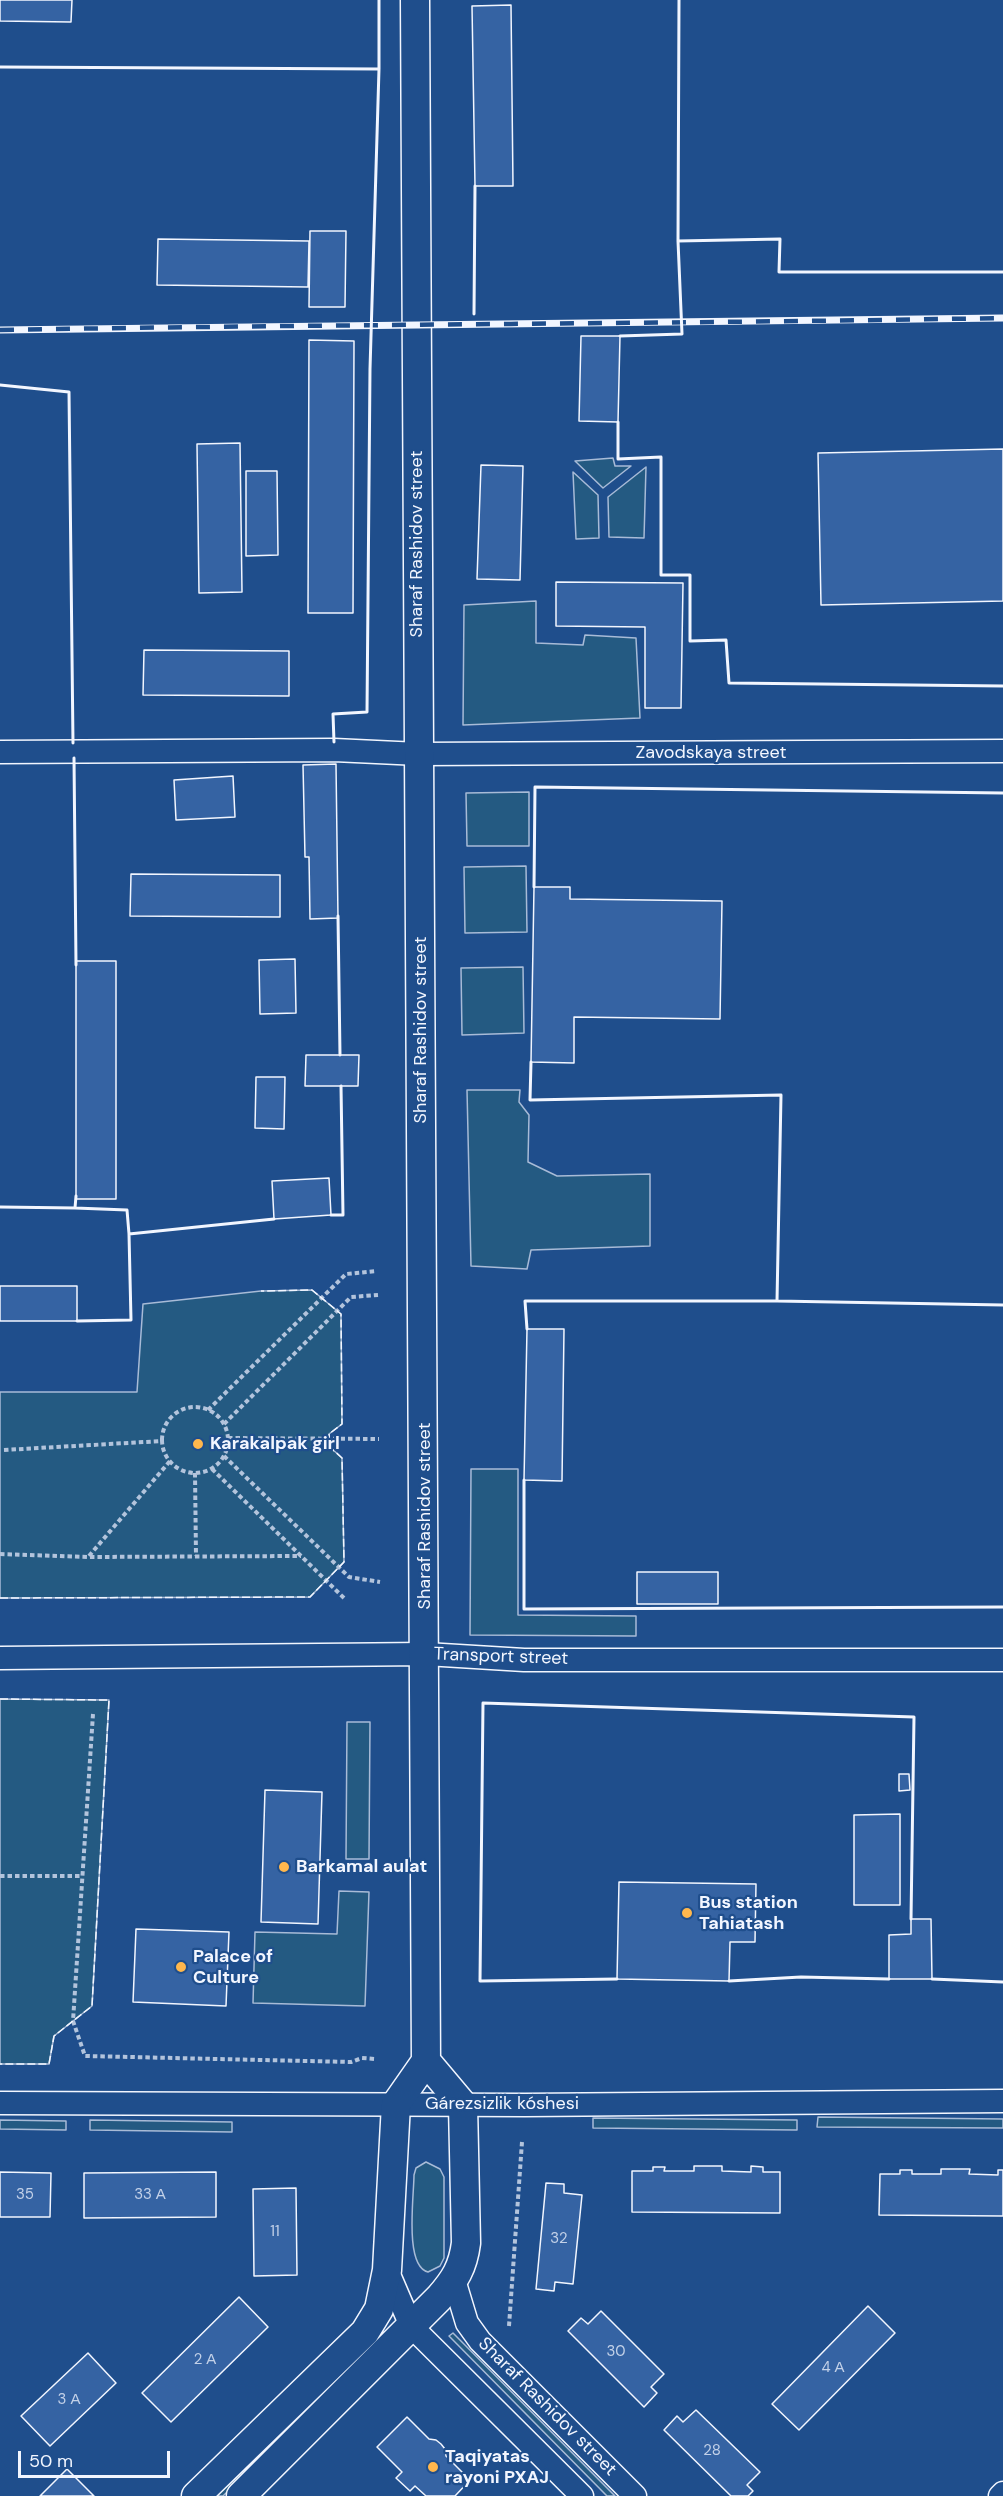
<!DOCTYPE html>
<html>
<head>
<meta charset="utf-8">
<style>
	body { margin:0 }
	#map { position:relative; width:1003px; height:2496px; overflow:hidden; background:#1f4e8c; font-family:"DM Sans",sans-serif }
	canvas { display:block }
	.scale { position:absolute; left:18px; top:2451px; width:152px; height:27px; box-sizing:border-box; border:3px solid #f2f6ff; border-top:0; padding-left:8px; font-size:18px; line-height:21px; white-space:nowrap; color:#f2f6ff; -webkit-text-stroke:4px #1f4e8c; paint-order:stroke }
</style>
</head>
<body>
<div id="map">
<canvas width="1003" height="2496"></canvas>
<div class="scale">50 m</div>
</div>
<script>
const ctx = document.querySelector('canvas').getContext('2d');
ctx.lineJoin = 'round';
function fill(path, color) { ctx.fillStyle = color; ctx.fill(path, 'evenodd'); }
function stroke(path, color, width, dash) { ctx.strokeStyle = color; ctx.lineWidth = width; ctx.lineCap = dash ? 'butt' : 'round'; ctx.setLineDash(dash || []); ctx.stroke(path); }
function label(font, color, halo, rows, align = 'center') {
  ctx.font = font + ' "DM Sans",sans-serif'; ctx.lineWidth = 4.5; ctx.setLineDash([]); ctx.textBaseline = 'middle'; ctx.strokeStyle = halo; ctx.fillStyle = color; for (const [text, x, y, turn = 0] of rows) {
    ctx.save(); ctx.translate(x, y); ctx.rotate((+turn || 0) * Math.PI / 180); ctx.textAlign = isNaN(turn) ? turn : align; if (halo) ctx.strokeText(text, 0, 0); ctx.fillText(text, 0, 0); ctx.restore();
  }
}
const green = new Path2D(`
	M613,458L615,466H631L603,488L575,461Z
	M646,467L644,538L609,537L608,497Z
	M573,472L598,495L599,538L576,539Z
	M536,601V643L583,645L585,635L636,638L640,718L463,725L464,605Z
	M529,792V846H467L466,793Z
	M526,866L527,932L465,933L464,867Z
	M523,967L524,1033L462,1035L461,968Z
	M467,1090H520L519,1102L529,1115L528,1162L557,1176L650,1174V1246L531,1250L527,1269L471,1266Z
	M312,1290L341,1314L342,1424L329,1434L330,1447L342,1458L344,1562L310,1597L0,1598V1392H137L143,1304L261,1291Z
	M471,1469H518V1615L636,1616V1636L470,1635Z
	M0,1699L109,1700L92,2006L54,2036L49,2064H0Z
	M347,1722H370L369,1859H346Z
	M339,1891L369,1892L365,2006L253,2003L255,1932L337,1934Z
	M818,2117L1003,2119V2128L817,2127Z
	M593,2118L797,2120V2130L593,2128Z
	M0,2120L66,2121V2130L0,2129Z
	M90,2120L232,2122V2132L90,2130Z
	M426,2162L440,2169L444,2177V2258L440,2266L428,2272C404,2266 414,2196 414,2175L416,2168Z
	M453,2333L615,2496H607L449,2336Z
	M289,2420L295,2425L223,2496H213Z`);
fill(green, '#245a82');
stroke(green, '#a8bbd7', 1.5);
const building = new Path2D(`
	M0,0H72L71,22L0,21Z
	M511,5L513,186H475L472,6Z
	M310,231H346L345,307H309Z
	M158,239L309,241L308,287L157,285Z
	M581,336H620L618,422L579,421Z
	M309,340L354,341L353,613H308Z
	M240,443L242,592L199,593L197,444Z
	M1003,449V601L821,605L818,453Z
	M481,465L523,466L520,580L477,579Z
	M246,471H277L278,555L246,556Z
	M556,582L683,583L681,708H645V627L556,626Z
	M144,650L289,651V696L143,695Z
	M336,764L338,918L310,919L309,857H305L303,765Z
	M233,776L235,817L176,820L174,780Z
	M131,874L280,875V917L130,916Z
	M534,887H570V899L722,901L720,1019L574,1017V1063L531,1062Z
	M295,959L296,1013L260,1014L259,960Z
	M76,961H116V1199H76Z
	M306,1055H359L358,1086H305Z
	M256,1077H285L284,1129L255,1128Z
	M329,1178L331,1215L274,1219L272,1181Z
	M0,1286H77V1321H0Z
	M527,1329H564L562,1481L524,1480Z
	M637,1572H718V1604H637Z
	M899,1774H909L910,1790L899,1791Z
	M265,1790L322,1792L318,1924L261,1922Z
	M900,1814V1905H854V1815Z
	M619,1882L756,1884L755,1942H730L729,1981L617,1979Z
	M911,1919H931L932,1979H889V1935L911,1934Z
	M136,1929L229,1932L226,2006L133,2002Z
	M694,2166H722V2171L751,2172V2166L763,2167V2172H780V2213L632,2212V2171H653V2167H665L664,2171H694Z
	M941,2169H970L969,2174L998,2175V2170H1003V2216L879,2215L880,2174H900V2170H912V2174H941Z
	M0,2172L51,2173L50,2217H0Z
	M216,2172V2217L84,2218V2173Z
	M546,2183L564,2184V2193L582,2195L573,2284L555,2282L554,2291L536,2289Z
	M296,2188L297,2275L254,2276L253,2189Z
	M239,2297L268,2327L171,2422L142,2393Z
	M868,2306L895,2333L799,2430L772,2404Z
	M601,2311L664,2374L651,2387L657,2393L644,2407L568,2331L581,2318L588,2324Z
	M88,2353L116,2383L50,2446L21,2416Z
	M696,2410L760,2472L747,2485L753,2491L748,2496H731L664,2430L677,2416L683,2422Z
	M407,2417L429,2439L436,2440L441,2444L445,2449L446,2456L470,2480L455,2496H426L415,2486L410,2491L396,2478L402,2472L377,2447Z
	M67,2469L94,2496H40Z`);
fill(building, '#3563a3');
stroke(building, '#f2f6ff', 1.5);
const minor = new Path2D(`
	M0,752L334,750L419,754L1003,751
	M0,1658L426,1654L524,1660H1003
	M0,2103L525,2105L1003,2101
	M387,2270L411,2326L582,2496
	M454,2280L467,2323L480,2341L635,2496
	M1000,2496L1003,2493`);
const major = new Path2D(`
	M415,0L426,2061
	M196,2496L365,2332L379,2309L387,2270L396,2104L426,2061
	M241,2496L439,2298C455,2280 463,2267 466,2243L463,2105L426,2061`);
stroke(minor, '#f2f6ff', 25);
stroke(major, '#f2f6ff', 31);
stroke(new Path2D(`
	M162 1440a33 33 0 1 1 66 0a33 33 0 1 1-66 0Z
	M208,1410L346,1274L377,1271
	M224,1424L351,1297L378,1295
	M228,1438L379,1439
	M4,1450L162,1441
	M224,1456L349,1577L380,1582
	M212,1469L344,1598
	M195,1473L196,1556
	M0,1554L88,1557L301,1556
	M89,1556L170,1461
	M93,1714L73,2021L85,2056L351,2062L362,2058L375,2059
	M0,1876H82
	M509,2326L522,2142`), '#b3c4dc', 4, [4.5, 3]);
stroke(minor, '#1f4e8c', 22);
stroke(major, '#1f4e8c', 28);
const rail = new Path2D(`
	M0,330C334,324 669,324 1003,318`);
stroke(rail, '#f2f6ff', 7);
stroke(rail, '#1f4e8c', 4.5, [14]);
stroke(new Path2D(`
	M0,1598L310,1597L344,1562L342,1458L330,1447L329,1434L342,1424L341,1314L312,1290L261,1291
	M0,1699L109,1700L92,2006L54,2036L49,2064H0`), '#f2f6ff', 1.5, [8, 3]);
stroke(new Path2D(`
	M0,67L379,69L370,369L367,712L333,714L334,742
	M379,69V0
	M678,241L780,239L779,272H1003
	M474,314L475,186
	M620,336L682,334L678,241L679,0
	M0,385L69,392L73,743
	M618,422V459L661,457V575H690V641L726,640L729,683L1003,686
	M74,758L76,965
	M534,887L535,787L1003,793
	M338,916L340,1055
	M531,1062L530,1100L781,1095L777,1301
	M0,1207L75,1208L76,1196
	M75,1208L127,1210L129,1234L274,1219
	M331,1215H343L341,1086
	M77,1321L131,1320L129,1234
	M527,1329L525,1301H777L1003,1305
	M524,1480V1609L1003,1607
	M617,1979L480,1981L483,1703L914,1717L911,1919
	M932,1979L1003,1982
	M729,1981L801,1977L889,1979`), '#f2f6ff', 3);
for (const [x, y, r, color] of [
	[198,1444,6,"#ffb74d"],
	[284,1867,6,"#ffb74d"],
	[687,1913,6,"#ffb74d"],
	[181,1967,6,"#ffb74d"],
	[433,2467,6,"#ffb74d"]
]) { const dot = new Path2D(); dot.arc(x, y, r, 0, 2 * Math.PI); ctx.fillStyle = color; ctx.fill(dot); stroke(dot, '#1f4e8c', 2); }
label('15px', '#c3d1e8', null, [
	["35",25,2195],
	["33 А",150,2195],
	["11",275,2232],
	["32",559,2239],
	["30",616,2352],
	["2 А",205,2360],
	["4 А",833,2368],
	["3 А",69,2400],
	["28",712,2451]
]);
label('18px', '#f2f6ff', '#1f4e8c', [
	["Sharaf Rashidov street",417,544,-90],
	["Zavodskaya street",711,753],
	["Sharaf Rashidov street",421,1030,-90],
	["Sharaf Rashidov street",425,1516,-90],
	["Transport street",501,1657,2],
	["Gárezsizlik kóshesi",502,2104],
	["Sharaf Rashidov street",547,2407,45]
]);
label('bold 18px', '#f2f6ff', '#1f4e8c', [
	["Karakalpak girl",210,1444],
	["Barkamal aulat",296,1867],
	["Bus station",699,1903],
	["Tahiatash",699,1924],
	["Palace of",193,1957],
	["Culture",193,1978],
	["Taqiyatas",445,2457],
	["rayoni PXAJ",445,2478]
], 'left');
</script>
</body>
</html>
